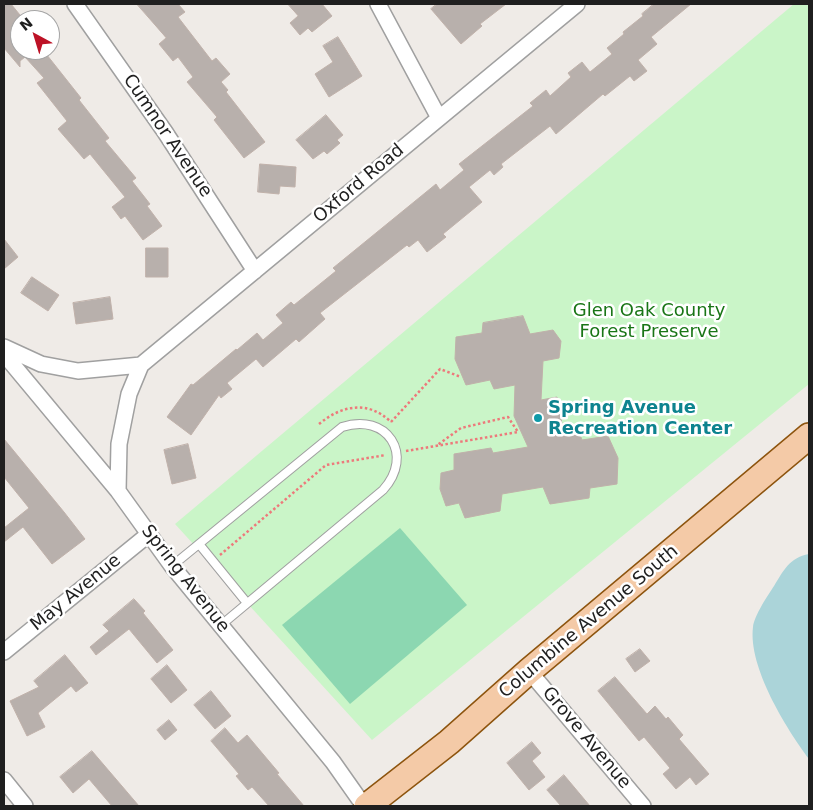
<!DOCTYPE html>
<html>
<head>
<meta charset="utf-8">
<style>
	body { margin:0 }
	#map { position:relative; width:813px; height:810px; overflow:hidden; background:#efebe7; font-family:"DejaVu Sans",sans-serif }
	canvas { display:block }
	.frame { position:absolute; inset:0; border:5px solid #1f1f1f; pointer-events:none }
	.north { position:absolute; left:10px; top:10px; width:50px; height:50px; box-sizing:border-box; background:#fff; border:1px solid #a5a5a5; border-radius:50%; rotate:321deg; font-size:14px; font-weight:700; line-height:20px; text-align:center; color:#1f1f1f }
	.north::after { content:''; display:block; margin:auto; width:18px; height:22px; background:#bd1226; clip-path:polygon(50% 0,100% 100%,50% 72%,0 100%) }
</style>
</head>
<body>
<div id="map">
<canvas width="813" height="810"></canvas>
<div class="frame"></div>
<div class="north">N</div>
</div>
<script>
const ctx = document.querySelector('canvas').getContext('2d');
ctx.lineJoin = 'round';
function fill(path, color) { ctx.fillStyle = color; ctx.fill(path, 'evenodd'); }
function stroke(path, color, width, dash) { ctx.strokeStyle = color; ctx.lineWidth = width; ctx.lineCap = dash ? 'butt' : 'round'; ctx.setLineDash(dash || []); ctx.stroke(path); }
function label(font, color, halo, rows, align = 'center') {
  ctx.font = font + ' "DejaVu Sans",sans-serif'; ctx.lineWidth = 5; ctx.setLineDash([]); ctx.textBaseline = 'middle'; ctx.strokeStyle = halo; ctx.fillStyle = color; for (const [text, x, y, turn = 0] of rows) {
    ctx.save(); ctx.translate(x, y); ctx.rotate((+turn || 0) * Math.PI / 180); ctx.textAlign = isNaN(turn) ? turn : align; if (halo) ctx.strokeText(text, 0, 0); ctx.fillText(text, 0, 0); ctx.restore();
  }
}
fill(new Path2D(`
	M794,4H809V384L372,740L175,524Z`), '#caf5c8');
fill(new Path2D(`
	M400,528L467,605L350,704L282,625Z`), '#8cd7b1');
fill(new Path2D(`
	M809,554V759C786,728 748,667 753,627C754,616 768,595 774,586C784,570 789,558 809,554Z`), '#abd4d9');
const building = new Path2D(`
	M4,4H11L20,15V50H43L81,98L79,100L109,138L105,141L136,178L132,181L150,204L147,206L162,226L143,240L125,216L121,219L112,207L125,197L90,154L84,159L58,129L67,121L37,83L44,78L25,57L20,61V67L4,48Z
	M137,4H178L185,12L178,17L212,61L216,58L230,74L221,82L228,90L226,92L265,142L244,158L214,120L217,117L187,82L193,77L178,57L173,61L159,44L166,38Z
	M288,4H322L332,16L312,32L308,28L300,35L290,23L298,16Z
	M437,4H506L480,24L482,26L461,44L431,9Z
	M654,4H691L651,37L657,44L638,60L647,71L634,81L630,76L605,96L603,94L556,134L550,126L501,164L503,167L494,175L490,170L469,187L482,202L443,234L446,237L427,252L418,240L409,247L407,245L320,313L325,319L299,342L296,339L263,367L256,359L227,383L232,389L221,398L219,395L191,435L167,417L191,384L193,385L236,349L237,350L257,333L263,340L283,323L276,315L291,302L294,305L336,271L333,268L436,184L440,190L464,170L459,164L533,106L530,103L546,90L550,96L571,77L568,73L582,62L590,72L612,54L607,48L624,34L623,32L643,16L642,14Z
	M338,37L362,76L329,97L315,74L333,62L323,46Z
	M326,115L343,135L337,140L340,143L327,154L324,151L313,159L296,140Z
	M260,164L296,167L295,187L280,186L279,194L258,192Z
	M4,239L18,257L4,269Z
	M146,248H168V277H146Z
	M32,277L59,295L48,311L21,293Z
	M110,297L113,319L76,324L73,303Z
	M523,316L530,334L553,330L561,341L559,358L543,361L541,400L557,397L564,435L579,432L582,440L608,436L618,458L617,484L590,488L589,498L550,504L543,487L502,494L500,511L465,518L459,503L446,506L440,489L441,473L454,470V454L491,448L493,453L528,447L514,416L515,385L494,389L490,380L466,385L455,359L456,337L482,333L483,323Z
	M4,439L64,512L85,539L52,564L23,527L4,542V528L29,508L4,477Z
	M188,444L196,478L172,484L164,450Z
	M134,599L145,611L143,613L173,650L157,663L129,629L96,655L90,647L109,631L103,625Z
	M640,649L650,661L635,672L626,659Z
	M65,655L88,683L76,692L71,686L38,713L45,727L27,736L10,701L39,687L34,681Z
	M167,665L187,690L171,703L151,679Z
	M615,677L647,714L655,706L666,719L668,717L683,735L679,739L709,774L696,785L690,777L676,789L663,774L670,768L644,737L639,741L598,691Z
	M211,691L231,716L215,729L194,705Z
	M169,720L177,730L165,740L157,730Z
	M225,728L238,743L247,735L279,773L277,774L304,806H269L252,787L248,790L236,776L239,774L211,741Z
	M532,742L541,753L532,761L545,777L529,790L507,763Z
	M92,751L139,806H112L89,779L73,793L60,777Z
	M564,775L590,806H561L547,790Z`);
fill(building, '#b8b0ac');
stroke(building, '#c0b1aa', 1);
const lane = new Path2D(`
	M199,544L247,603
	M172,566L342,427C387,412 415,455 383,490L220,626`);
const street = new Path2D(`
	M75,4L165,132L255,271
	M378,4L439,118
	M4,347L41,364L78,371L141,365
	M4,354L118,491L172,566L333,762L364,806
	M118,491L119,444L129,394L141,365L577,4
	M4,652L149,534
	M529,671L643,806
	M4,780L25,806`);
const primary = new Path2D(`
	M367,806L449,742L529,671L809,436`);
stroke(lane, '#a0a0a0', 10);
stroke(street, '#a0a0a0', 18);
stroke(primary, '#8d540e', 28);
stroke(new Path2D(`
	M391,422L440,369L461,377
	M319,424C342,405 368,400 391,422
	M406,451L518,432L508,417L461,428L436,446
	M220,555L326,465L386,455`), '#ed797b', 2.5, [2.5, 2.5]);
stroke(lane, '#fff', 8);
stroke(street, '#fff', 15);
stroke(primary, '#f4caa7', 25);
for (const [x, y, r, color] of [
	[538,418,5,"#0f9aa8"]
]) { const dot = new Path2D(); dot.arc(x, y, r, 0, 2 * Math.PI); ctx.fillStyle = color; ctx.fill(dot); stroke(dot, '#fff', 2); }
label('18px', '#1f1f1f', '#fff', [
	["Cumnor Avenue",167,136,56],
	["Oxford Road",359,184,-40],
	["Spring Avenue",185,579,52],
	["May Avenue",76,593,-39],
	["Columbine Avenue South",589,622,-40],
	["Grove Avenue",586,738,50]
]);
label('18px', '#197516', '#fff', [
	["Glen Oak County",649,311],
	["Forest Preserve",649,332]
]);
label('bold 18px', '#0d838f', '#fff', [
	["Spring Avenue",548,408],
	["Recreation Center",548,429]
], 'left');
</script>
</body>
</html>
